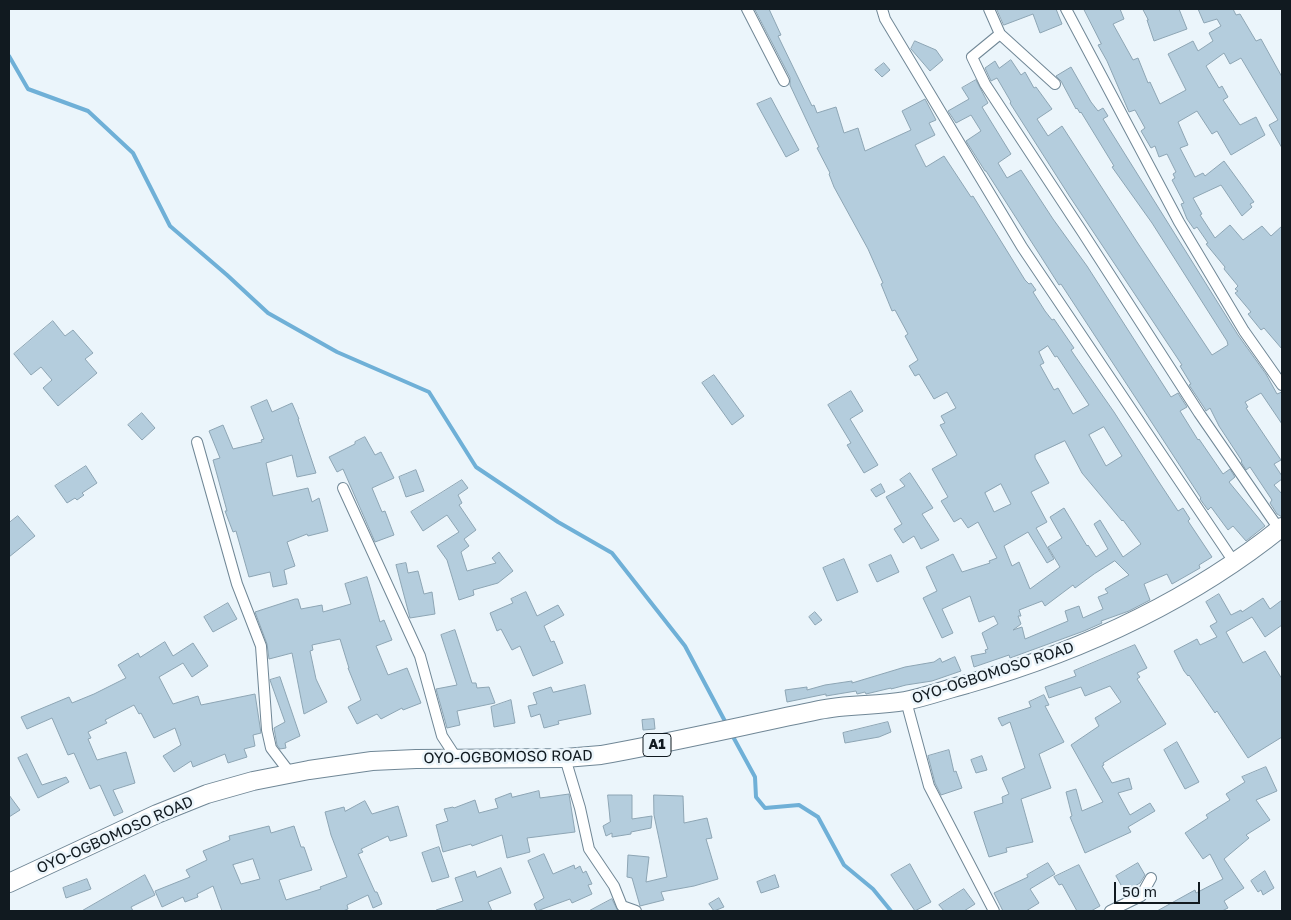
<!DOCTYPE html>
<html>
<head>
<meta charset="utf-8">
<style>
	body { margin:0 }
	#map { position:relative; width:1291px; height:920px; overflow:hidden; background:#ebf5fb; font-family:"Golos Text",sans-serif }
	canvas { display:block }
	.frame { position:absolute; inset:0; border:10px solid #111a20; pointer-events:none }
	.scale { position:absolute; left:1114px; top:882px; width:86px; height:22px; box-sizing:border-box; border:2px solid #111a20; border-top:0; padding-left:6px; font-size:15px; line-height:18px; white-space:nowrap; color:#111a20; -webkit-text-stroke:4px #ebf5fb; paint-order:stroke }
</style>
</head>
<body>
<div id="map">
<canvas width="1291" height="920"></canvas>
<div class="frame"></div>
<div class="scale">50 m</div>
</div>
<script>
const ctx = document.querySelector('canvas').getContext('2d');
ctx.lineJoin = 'round';
function stroke(path, color, width, dash) { ctx.strokeStyle = color; ctx.lineWidth = width; ctx.lineCap = dash ? 'butt' : 'round'; ctx.setLineDash(dash || []); ctx.stroke(path); }
function fill(path, color) { ctx.fillStyle = color; ctx.fill(path, 'evenodd'); }
function label(font, color, halo, rows, align = 'center') {
  ctx.font = font + ' "Golos Text",sans-serif'; ctx.lineWidth = 5; ctx.setLineDash([]); ctx.textBaseline = 'middle'; ctx.strokeStyle = halo; ctx.fillStyle = color; for (const [text, x, y, turn = 0] of rows) {
    ctx.save(); ctx.translate(x, y); ctx.rotate((+turn || 0) * Math.PI / 180); ctx.textAlign = isNaN(turn) ? turn : align; if (halo) ctx.strokeText(text, 0, 0); ctx.fillText(text, 0, 0); ctx.restore();
  }
}
stroke(new Path2D(`
	M9,56L28,89L88,111L133,153L170,226L227,275L268,313L337,352L429,392L476,467L558,522L612,553L685,646L727,725
	M731,733L755,777L756,797L765,808L799,805L818,817L844,865L873,889L891,911`), '#6fb0d7', 4);
const building = new Path2D(`
	M755,9H769L781,35L778,36L812,106L814,105L817,113L836,107L844,133L858,128L865,151L911,130L902,111L925,99L936,120L929,123L935,135L915,145L926,167L944,156L971,197L973,196L1025,280L1029,284L1031,283L1036,290L1033,292L1045,311L1052,320L1054,319L1074,348L1071,350L1075,356L1114,412L1157,479L1178,511L1183,508L1190,519L1188,521L1212,557L1199,565L1200,568L1172,584L1167,574L1144,584L1150,600L1129,611L1101,621L1102,623L1084,631L1010,658L1009,655L974,667L971,656L986,653L985,650L988,649L982,633L998,624L994,616L979,622L970,596L942,609L953,633L942,638L923,598L937,591L926,567L953,554L962,572L990,563L989,561L997,558L978,522L968,528L961,518L954,522L941,501L948,497L932,469L957,455L940,425L945,423L941,416L956,408L947,392L934,399L919,374L915,376L909,366L918,360L905,336L908,334L895,310L892,311L881,284L883,283L868,249L834,187L829,174L830,173L817,148L819,147L790,85V78ZM1048,346L1055,357L1057,356L1089,405L1073,414L1058,388L1054,390L1040,365L1044,363L1039,352ZM1104,427L1122,456L1106,466L1089,435ZM1065,441L1082,473L1122,521L1123,520L1141,544L1123,557L1100,520L1094,524L1108,549L1096,557L1088,545L1087,546L1064,508L1050,517L1062,538L1048,547L1060,567L1030,589L1019,562L1012,566L1004,546L1028,532L1047,563L1054,559L1036,528L1047,522L1031,492L1049,483L1035,458V455ZM1001,484L1011,504L994,512L985,493ZM1115,561L1129,575L1105,589L1108,593L1098,597L1103,609L1083,618L1079,606L1065,611L1068,621L1025,639L1022,627L1013,630L1021,624L1018,616H1021L1019,610L1042,601L1045,606L1073,585L1075,588L1094,574Z
	M997,9H1056L1062,24L1040,33L1033,14L1004,25Z
	M1084,9H1120L1124,19L1113,24L1133,60L1138,58L1148,83L1150,82L1160,104L1186,90L1168,54L1193,41L1198,51L1213,41L1209,33L1221,26L1217,19L1204,23L1198,9H1233L1236,15L1240,14L1256,41L1261,39L1282,77V148L1269,125L1278,120L1241,58L1230,64L1224,53L1206,66L1219,88L1222,86L1228,97L1223,100L1240,125L1256,117L1265,135L1231,155L1217,131L1212,134L1197,111L1178,122L1188,145L1180,148L1195,177L1203,173L1205,176L1224,161L1254,202L1250,204L1252,207L1242,216L1221,185L1193,198L1202,214L1200,215L1215,238L1230,225L1243,240L1262,226L1271,236L1282,226V349L1264,328L1261,330L1248,314L1251,312L1235,293L1238,291L1235,289L1238,286L1224,269L1225,267L1206,244L1208,243L1197,227L1194,229L1187,219L1181,204L1184,203L1172,180L1175,178L1173,174L1176,172L1167,154L1159,157L1155,146L1151,148L1141,131L1145,128L1135,110L1129,112L1107,61L1098,45L1101,44Z
	M1143,9H1179L1187,29L1154,41L1147,20H1148Z
	M915,41L936,50L943,60L930,71L911,49Z
	M1011,60L1021,75L1025,72L1034,88L1036,87L1052,109L1037,119L1048,136L1062,126L1137,242L1212,355L1228,345L1227,341L1152,223L1112,167L1114,166L1081,112L1080,113L1077,108L1076,109L1061,81L1056,76L1071,67L1091,102L1098,111L1103,108L1108,116L1103,119L1238,335L1266,374L1277,394L1282,392V424L1261,393L1245,402L1248,407L1246,408L1281,460L1274,464L1282,476V479L1274,485L1282,494V517L1277,514L1270,503L1272,500L1250,467L1246,470L1241,462L1242,461L1219,426L1210,408L1206,411L1205,409L1189,385L1191,384L1180,366L1182,365L1070,197L1010,103L1011,102L997,78L991,81L985,68L995,61L999,68Z
	M884,63L890,70L882,77L875,70Z
	M976,80L988,103L982,107L1011,154L998,163L1007,178L1021,170L1053,219L1087,266L1171,397L1178,393L1187,407L1180,411L1198,440L1199,439L1223,474L1230,469L1235,477L1229,482L1265,526L1246,541L1233,526L1228,530L1211,507L1208,510L1200,499L1201,498L1139,403L1061,284L1059,285L1045,263L986,171H985L966,141L981,131L971,115L956,123L948,111L969,99L962,88Z
	M771,98L799,150L786,157L757,104Z
	M53,321L65,336L73,330L93,353L85,359L97,373L58,406L43,388L52,380L41,367L31,375L14,354Z
	M714,375L744,416L732,425L702,383Z
	M851,391L863,411L850,419L878,465L864,473L847,445L851,443L828,405Z
	M267,400L272,412L292,403L299,419H298L316,473L297,477L292,455L266,463L273,496L308,488L312,502L319,498L328,531L308,536L307,534L287,542L295,566L284,570L287,584L273,587L270,572L249,577L236,531L233,532L225,511H227L213,460L220,458L209,431L223,425L233,449L262,442L261,440L264,439L251,407Z
	M142,413L155,428L142,440L128,425Z
	M365,437L375,455L381,452L394,478L372,488L382,512L385,511L394,535L375,542L343,469L337,472L329,457L355,444V442Z
	M86,466L97,483L82,493L84,495L77,500L75,498L67,503L55,486Z
	M416,470L424,491L406,497L399,477Z
	M910,473L933,508L922,514L939,540L921,549L914,536L903,543L894,529L902,524L886,497L905,486L900,480Z
	M462,480L468,488L458,495L462,503L459,505L476,530L464,539L469,546L461,552L467,571L496,563L492,558L499,552L513,571L498,583L473,590L474,595L459,600L447,560L437,546L459,532L447,515L423,531L411,512Z
	M881,484L885,492L876,497L871,490Z
	M18,516L35,536L9,557V523Z
	M891,555L899,572L877,582L869,565Z
	M844,559L858,592L837,601L823,568Z
	M406,563L408,573L418,571L424,594L432,592L435,614L410,618L396,565Z
	M367,577L380,622L384,620L392,640L376,646L388,675L407,668L421,703L403,710L402,708L381,719L377,714L357,724L348,707L361,700L348,668H349L340,639L312,645L313,650L310,651L316,679L327,702L304,714L292,653L269,659L267,644L255,612L295,599H298L301,609L322,605L323,612L351,604L345,584Z
	M526,592L537,616L558,605L564,615L544,626L551,642L554,641L563,663L533,676L520,646L512,650L501,629L497,631L490,613L513,603L511,599Z
	M1219,594L1231,615L1241,610L1242,612L1263,598L1270,609L1282,600V625L1265,637L1252,617L1226,632L1243,663L1265,651L1282,679V737L1248,758L1217,711L1215,713L1189,675L1188,676L1184,671L1174,651L1197,639L1200,645L1217,637L1210,626L1217,622L1206,602Z
	M228,603L237,619L213,632L204,617Z
	M815,612L822,620L815,625L809,617Z
	M455,630L472,683H476L477,688L489,687L495,703L457,711L460,725L447,728L436,689L457,685L441,635Z
	M165,642L173,656L193,643L208,666L192,677L183,663L159,677L173,704L198,696L201,705L255,694L261,733L253,735L255,746L244,749L247,757L228,763L225,754L193,767L191,761L174,772L163,756L181,745L175,728L154,738L141,713L139,714L134,705L105,720L107,723L88,732L91,738L88,739L97,760L126,752L135,783L113,790L123,812L114,816L100,785L90,789L74,753L68,755L52,718L27,729L21,717L69,697L72,703L94,694L126,678L118,665L138,653L140,657Z
	M1135,645L1147,668L1137,673L1140,677L1137,679L1166,724L1103,763L1104,765L1102,766L1112,783L1129,778L1132,789L1118,793L1130,815L1150,803L1155,811L1128,827L1131,832L1085,853L1070,817L1072,816L1066,792L1076,789L1082,811L1103,802L1071,745L1099,726L1095,718L1121,702L1110,686L1085,696L1081,687L1049,698L1045,687L1076,676L1074,671Z
	M955,657L961,671L932,681L906,685L891,689V688L866,694L865,692L857,694L856,691L826,696V694L787,702L785,690L807,687V690L825,685L852,681V683L905,667L934,662L940,658L942,662Z
	M280,677L300,736L285,743L286,748L280,749L277,745L274,728L285,722L270,680Z
	M585,685L591,714L558,721L559,724L544,728L540,714L531,717L528,706L537,704L533,693L551,687L553,692Z
	M1044,695L1049,705L1045,706L1064,742L1039,754L1051,788L1021,799L1033,842L1006,848L1007,852L989,857L974,812L1003,803L1002,797L1009,794L1002,778L1025,768L1010,722L1002,726L998,718L1031,707L1029,702Z
	M511,700L515,723L494,727L491,707Z
	M654,719L655,729L643,730L642,720Z
	M888,722L891,732L879,737L845,743L843,733Z
	M1177,742L1199,782L1185,789L1164,750Z
	M949,750L954,772L956,771L962,788L941,795L935,783L928,756Z
	M27,754L42,785L66,777L69,782L38,798L18,758Z
	M982,756L987,770L976,773L971,760Z
	M1266,767L1277,791L1256,800L1270,820L1246,835L1249,838L1224,859L1244,888L1224,901L1228,908L1222,911H1157L1195,890L1196,893L1223,879L1210,854L1203,859L1185,833L1208,818L1206,815L1230,800L1226,794L1245,782L1242,777Z
	M539,791L540,798L569,794L575,832L527,838L530,852L507,858L502,835L472,846L471,844L443,852L436,825L448,821L444,809L453,807L454,808L475,800L479,813L498,808L495,799L511,793L512,797Z
	M9,795L20,810L9,817Z
	M608,795H632V819L652,816L651,828L631,832V834L612,837V833L606,836L603,826L610,822Z
	M654,795L683,796L684,823L707,818L712,838L706,839L718,879L694,886L661,892L664,900L640,906L632,878L627,877L628,855L649,857L646,882L667,877L654,815Z
	M365,801L372,814L398,806L407,836L390,841L388,836L361,849L363,852L358,854L375,892H377L382,904L373,908L368,895L347,905L348,909L343,911H222L213,886L197,894L198,897L185,902L183,897L162,907L155,891L190,877L186,870L207,860L203,851L230,840L229,836L269,826L271,833L294,826L301,847H304L312,870L279,880L286,900L321,889L320,887L347,877L331,835L325,812L344,807L345,811ZM253,859L260,879L241,884L233,865Z
	M439,847L449,877L432,882L422,853Z
	M544,854L553,874L574,865L575,869L580,866L583,873L586,871L592,884L588,885L592,894L572,903L570,899L537,911L534,904L544,898L528,861Z
	M1048,863L1055,874L1030,889L1039,903L1026,911H1003L994,893L1028,877L1027,875Z
	M1138,863L1145,875L1140,883L1125,892L1116,876Z
	M910,864L931,902L915,911L891,875Z
	M1079,865L1100,906L1091,911H1077L1062,884L1059,885L1054,877Z
	M501,868L511,893L488,902L492,911H437L436,910L463,901L455,878L475,871L477,877Z
	M1265,871L1274,888L1263,895L1261,890L1258,892L1251,881Z
	M145,875L155,895L131,907L133,911H82Z
	M775,875L779,887L761,893L757,882Z
	M87,879L91,889L66,898L63,888Z
	M964,889L975,904L964,911H944L939,905Z
	M719,898L724,907L714,911L709,904Z
	M612,899L618,911H589Z`);
fill(building, '#b4cddd');
stroke(building, '#8da5b4', 1);
const minor = new Path2D(`
	M747,9L784,81
	M882,9L885,19L1022,247L1234,562
	M989,9L1000,34L1055,84
	M1066,9L1179,222L1244,331L1282,385
	M1000,34L972,57L985,84L1083,233L1199,413L1279,529
	M197,442L237,584L261,646L267,730L271,748L290,773
	M343,488L420,656L442,736L457,759
	M906,701L929,786L994,911
	M565,758L580,808L589,849L614,886L622,906L636,911
	M1110,911L1141,896L1151,878`);
const trunk = new Path2D(`
	M9,883L157,814L207,794L253,781L309,770L372,761L416,759L565,758L601,755C674,742 746,725 819,710C847,704 877,706 905,701C926,697 947,689 967,684C1082,651 1189,602 1282,527`);
stroke(minor, '#708796', 12);
stroke(trunk, '#708796', 20);
stroke(minor, '#fff', 10);
stroke(trunk, '#fff', 18);
for (const [x, y, w] of [
	[657,745,28]
]) { const box = new Path2D(); box.roundRect(x - w / 2, y - 11.5, w, 23, 4); ctx.fillStyle = '#ebf5fb'; ctx.fill(box); stroke(box, '#111a20', 1); }
label('bold 14px', '#111a20', null, [
	["A1",657,745]
]);
label('15px', '#111a20', '#ebf5fb', [
	["OYO-OGBOMOSO ROAD",993,673,-18],
	["OYO-OGBOMOSO ROAD",508,757,-1],
	["OYO-OGBOMOSO ROAD",115,835,-24]
]);
</script>
</body>
</html>
